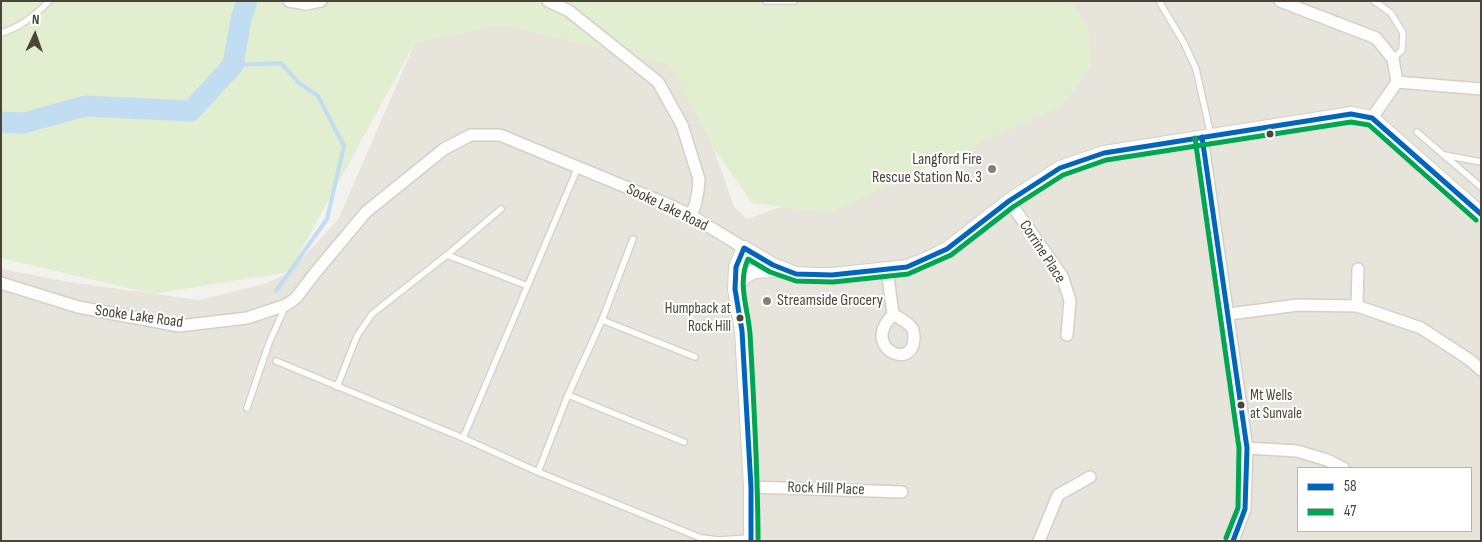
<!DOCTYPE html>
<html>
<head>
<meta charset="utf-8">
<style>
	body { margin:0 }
	#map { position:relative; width:1482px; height:542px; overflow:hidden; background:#f4f2ee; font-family:"Sofia Sans Condensed",sans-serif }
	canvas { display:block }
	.frame { position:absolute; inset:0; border:2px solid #4b4439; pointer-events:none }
	.legend { position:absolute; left:1297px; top:467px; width:175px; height:65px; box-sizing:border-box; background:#fff; border:1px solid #b7b4b0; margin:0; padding:6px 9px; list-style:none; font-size:15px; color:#4b4439 }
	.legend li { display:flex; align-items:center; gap:10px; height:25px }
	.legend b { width:25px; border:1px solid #b7b4b0 }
	.north { position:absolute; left:10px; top:10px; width:50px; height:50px; -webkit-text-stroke:4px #fff; paint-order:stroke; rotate:3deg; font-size:14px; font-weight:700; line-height:20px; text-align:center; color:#4b4439 }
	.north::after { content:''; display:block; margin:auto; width:18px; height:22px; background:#4b4439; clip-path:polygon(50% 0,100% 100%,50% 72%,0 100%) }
</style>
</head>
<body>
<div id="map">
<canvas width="1482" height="542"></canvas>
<div class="frame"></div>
<ul class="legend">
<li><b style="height:6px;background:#0065bd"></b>58</li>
<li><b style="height:6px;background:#00a651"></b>47</li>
</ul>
<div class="north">N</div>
</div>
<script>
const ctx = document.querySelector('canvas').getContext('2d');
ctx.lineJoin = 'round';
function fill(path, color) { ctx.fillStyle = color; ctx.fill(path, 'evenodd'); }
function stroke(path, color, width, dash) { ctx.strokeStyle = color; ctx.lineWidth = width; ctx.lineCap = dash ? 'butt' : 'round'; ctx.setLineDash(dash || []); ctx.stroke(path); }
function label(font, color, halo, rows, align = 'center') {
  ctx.font = font + ' "Sofia Sans Condensed",sans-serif'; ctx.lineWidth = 4; ctx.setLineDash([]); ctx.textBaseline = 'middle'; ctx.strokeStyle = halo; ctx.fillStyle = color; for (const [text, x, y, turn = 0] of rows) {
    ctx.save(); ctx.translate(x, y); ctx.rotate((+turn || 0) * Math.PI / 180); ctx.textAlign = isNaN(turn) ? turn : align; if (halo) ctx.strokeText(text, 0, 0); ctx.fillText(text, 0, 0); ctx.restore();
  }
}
fill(new Path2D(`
	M433,1H585L689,78L734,207L747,219L814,195L956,176L1031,1H1481V541H1V269L70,282L199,300L267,283L289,272L338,220ZM1298,468H1471V531H1298Z`), '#e7e4dc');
fill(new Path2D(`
	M1,1H1070L1088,26L1092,66L1063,105L828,213L752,203L714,149L669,64L501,25L415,43L289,272L153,294L1,258Z`), '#e1eecf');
stroke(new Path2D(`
	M233,65L281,63L299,83L318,96L344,146L327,219L276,291`), '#c0ddf1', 4);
stroke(new Path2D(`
	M1,122L24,123L85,106L191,111L233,65L241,19L247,1`), '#c0ddf1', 21);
const service = new Path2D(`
	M766,1H794
	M1159,1L1184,43L1196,69L1211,136
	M1374,1L1391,13L1403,33L1402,50L1393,59
	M1,33C21,27 35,16 49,1
	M1417,132L1481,187
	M1444,155L1481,162
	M447,255L528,286
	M602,320L695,357
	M276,361L463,438L538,472L701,538L718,540L751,538
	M337,387L357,336L372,314L447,255L501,209
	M568,395L684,442
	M247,408L269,343L286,305
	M463,438L578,167
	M538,472L568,395L602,320L633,239`);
const minor = new Path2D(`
	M289,1L306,4L321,1
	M548,1L569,11L658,82L682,125L699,179L698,191L695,206L690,215
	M1280,1L1376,38L1393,59L1397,82L1372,118
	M1397,82L1481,89
	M1202,137L1247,448L1245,509L1233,541
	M1009,201L1062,276L1070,300L1067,335
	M887,270L893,314C890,318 886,322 884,327C873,352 912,368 914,339C914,336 914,331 912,328C908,322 899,318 893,314
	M1,283L78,307L179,326L247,318L286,305L296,298L315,273L366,212L444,149L471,135H500L667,204L690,215L744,248
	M1357,306L1358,269
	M1229,314L1298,305L1357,306L1421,328L1470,360L1481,370
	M1247,448L1297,451L1327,460L1343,468
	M751,487L902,492
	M1039,541L1058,495L1090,477`);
const tertiary = new Path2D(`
	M735,289C748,268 757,270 781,270
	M751,541V487L742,331L735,289L736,267L744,248L773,265L796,274L814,275H832L907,267L927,259L947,249L1009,201L1060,168L1104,153L1351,114L1372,118L1481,214`);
stroke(service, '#d2d0cb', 8);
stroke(minor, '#d2d0cb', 14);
stroke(tertiary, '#d2d0cb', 16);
stroke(service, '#fdfdfc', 5.5);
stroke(minor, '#fdfdfc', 11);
stroke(tertiary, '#fdfdfc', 14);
stroke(new Path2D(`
	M1202,137L1247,448L1245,509L1233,541
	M751,541V487L742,331L735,289L736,267L744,248L773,265L796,274L832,275L907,267L947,249L1009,201L1060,168L1104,153L1351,114L1372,118L1481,214`), '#0065bd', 5);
stroke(new Path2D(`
	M1195,138L1239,448L1238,508L1226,538
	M758,541C758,472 754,403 750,334C748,308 737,284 748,259L770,272L796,281L833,282L908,274L951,255L1013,207L1063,175L1106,160L1351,122L1369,125L1476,220`), '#00a651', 5);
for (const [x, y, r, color] of [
	[1270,134,4.5,"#4b4439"],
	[992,169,5,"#868178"],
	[767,301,5,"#868178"],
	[740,318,4.5,"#4b4439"],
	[1241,405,4.5,"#4b4439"]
]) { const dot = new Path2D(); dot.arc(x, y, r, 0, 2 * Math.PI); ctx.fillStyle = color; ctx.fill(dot); stroke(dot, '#fff', 2); }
label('15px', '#4b4439', '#fff', [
	["Humpback at",731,309],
	["Rock Hill",731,327],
	["Mt Wells",1250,396,"left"],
	["at Sunvale",1250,414,"left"]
], 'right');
label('16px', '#4b4439', '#fff', [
	["Langford Fire",982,160],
	["Rescue Station No. 3",982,178],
	["Streamside Grocery",777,301,"left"]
], 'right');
label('16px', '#4b4439', '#fff', [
	["Sooke Lake Road",667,208,26],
	["Corrine Place",1042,252,57],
	["Sooke Lake Road",139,317,8],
	["Rock Hill Place",826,489,2]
]);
</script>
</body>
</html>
